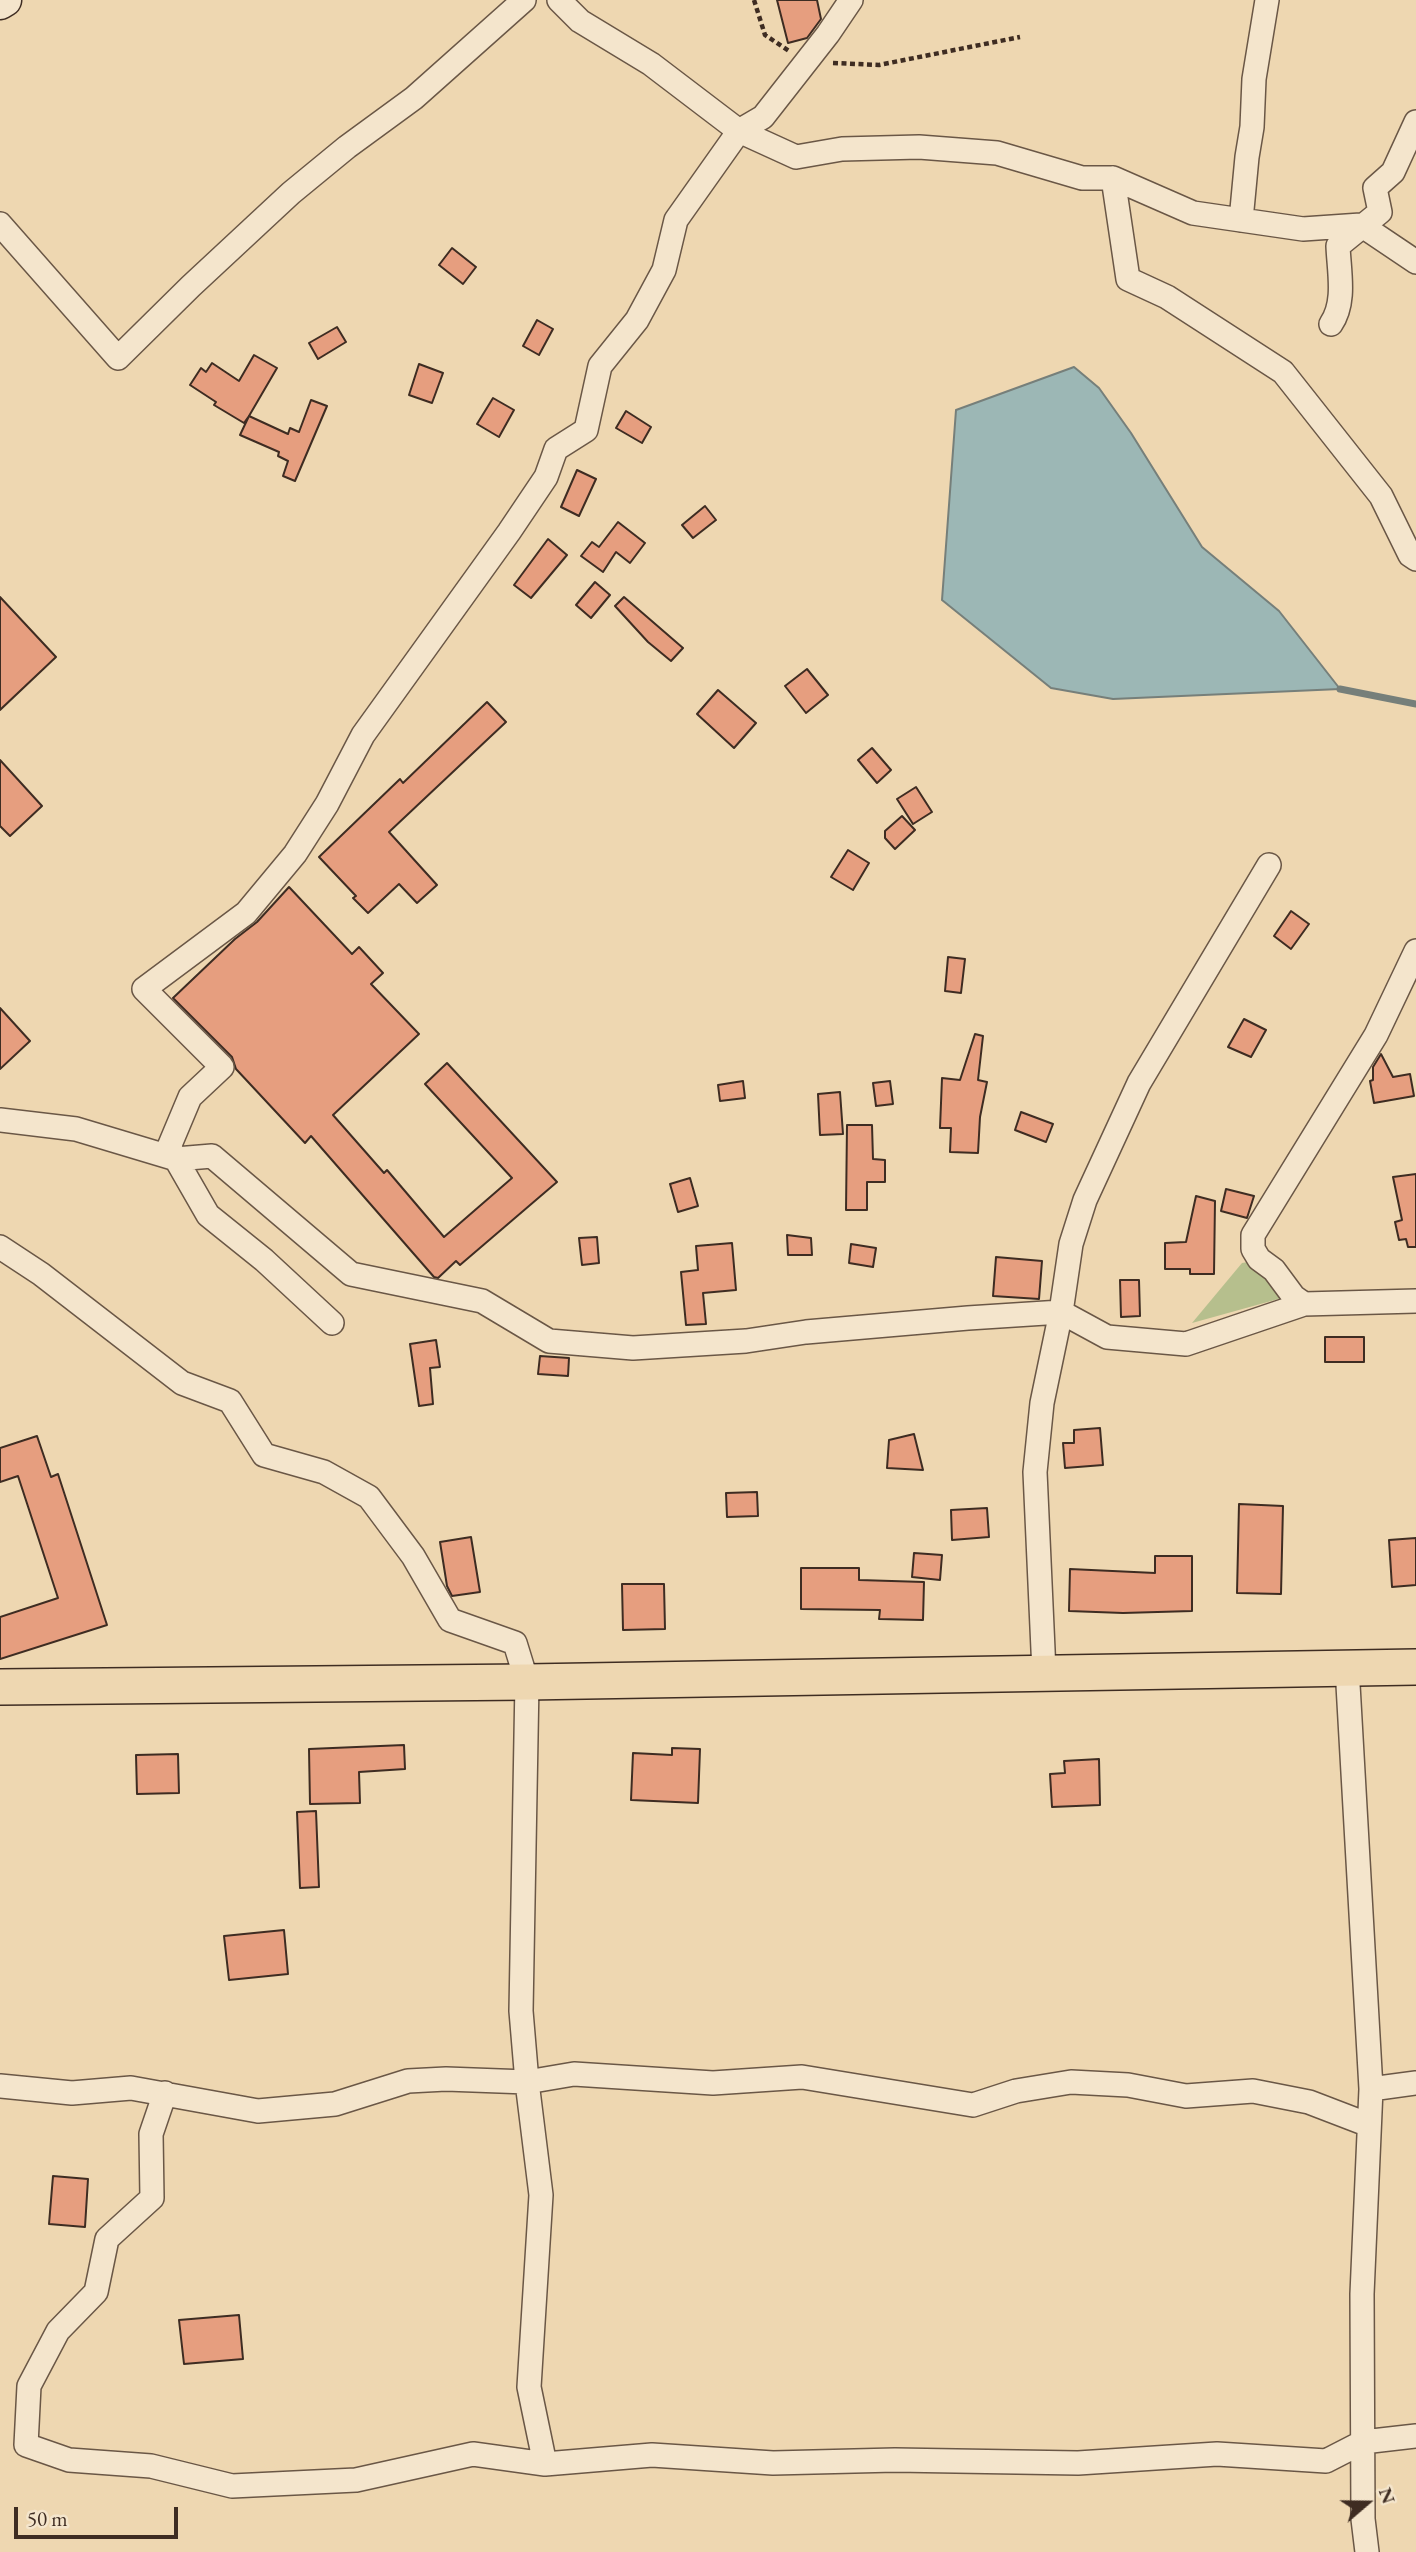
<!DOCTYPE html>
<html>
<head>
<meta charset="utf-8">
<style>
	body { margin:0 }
	#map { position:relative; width:1416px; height:2552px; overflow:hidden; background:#eed7b1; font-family:"EB Garamond",serif }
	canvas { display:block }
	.north { position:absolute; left:1332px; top:2468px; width:70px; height:70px; -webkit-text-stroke:5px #f4e5cc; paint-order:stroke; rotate:70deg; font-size:19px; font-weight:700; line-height:28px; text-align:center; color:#3e2c22 }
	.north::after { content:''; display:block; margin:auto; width:24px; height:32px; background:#3e2c22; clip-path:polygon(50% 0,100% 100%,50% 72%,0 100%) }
	.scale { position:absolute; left:14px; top:2507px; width:164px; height:32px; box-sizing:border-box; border:4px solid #3e2c22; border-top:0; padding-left:9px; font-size:21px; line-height:24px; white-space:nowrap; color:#3e2c22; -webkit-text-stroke:5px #f4e5cc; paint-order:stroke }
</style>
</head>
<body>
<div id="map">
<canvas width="1416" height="2552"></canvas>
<div class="north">N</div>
<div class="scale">50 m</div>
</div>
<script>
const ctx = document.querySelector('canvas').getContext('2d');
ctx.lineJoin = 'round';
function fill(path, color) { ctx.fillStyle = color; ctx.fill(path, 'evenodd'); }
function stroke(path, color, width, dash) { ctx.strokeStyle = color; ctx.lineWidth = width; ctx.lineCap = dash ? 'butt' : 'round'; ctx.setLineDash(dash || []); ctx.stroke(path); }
fill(new Path2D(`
	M1254,1261L1282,1298L1192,1323L1242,1263Z`), '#b6bf8d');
const water = new Path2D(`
	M1074,367L1099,388L1131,433L1202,547L1279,611L1340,689L1113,699L1051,688L942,600L956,410Z`);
fill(water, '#9cb7b5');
stroke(water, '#767f7a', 2);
stroke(new Path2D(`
	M1340,689L1416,704`), '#767f7a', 7);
const building = new Path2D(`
	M777,0H817L821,19L807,38L788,43Z
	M452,248L476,267L463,284L439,265Z
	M537,320L553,329L539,355L523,346Z
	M337,327L346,342L318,359L309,343Z
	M254,355L277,368L249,416L288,434L290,428L299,432L311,400L327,406L295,481L283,476L288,461L278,456L279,452L240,435L249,416L244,423L214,405L216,402L190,385L201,368L206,372L212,363L239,381Z
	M419,364L443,373L432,403L409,395Z
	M493,398L514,410L499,437L477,424Z
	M626,411L651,427L642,443L616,428Z
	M577,470L596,479L579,516L561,507Z
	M705,506L716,520L693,538L682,525Z
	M618,522L645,543L630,563L616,552L603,572L581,556L592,542L599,547Z
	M548,539L567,555L531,598L514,585Z
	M595,582L610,595L591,618L576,605Z
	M0,597L56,657L0,710Z
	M624,597L683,648L671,661L648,642L615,606Z
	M807,669L828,695L806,713L785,686Z
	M718,690L756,723L734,748L697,714Z
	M487,702L506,722L389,832L437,885L417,903L399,884L368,913L353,898L356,896L319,857L400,779L403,783Z
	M872,748L891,770L877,783L858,760Z
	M0,760L42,806L10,836L0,826Z
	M916,787L932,812L913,824L897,799Z
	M902,816L915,830L895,849L885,838V831Z
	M848,850L869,863L853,890L831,877Z
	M289,887L352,954L359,947L383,973L371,984L419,1034L333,1115L384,1173L387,1170L444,1237L512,1178L425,1084L447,1063L557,1182L460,1265L456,1261L438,1278L434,1277L311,1136L305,1143L236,1069L232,1057L173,998L235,939L257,922Z
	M1291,911L1309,924L1291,949L1274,936Z
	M948,957L965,959L961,993L945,991Z
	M0,1008L30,1041L0,1069Z
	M1244,1019L1266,1030L1251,1057L1228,1047Z
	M975,1034L983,1036L978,1080L987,1082L980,1117L978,1153L950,1152L951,1128H940L942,1078L960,1080Z
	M1381,1054L1393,1077L1410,1074L1414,1096L1374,1103L1370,1081L1373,1080V1067Z
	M743,1081L745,1098L720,1101L718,1085Z
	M890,1081L893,1104L876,1106L873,1083Z
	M840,1092L843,1134L820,1135L818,1094Z
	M1021,1112L1053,1124L1046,1142L1015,1130Z
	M847,1125H872L873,1159L885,1160V1182H867V1210H846Z
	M1416,1174V1247H1408L1406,1239L1399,1240L1395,1222L1402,1220L1393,1177Z
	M690,1178L698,1206L678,1212L670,1184Z
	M1226,1189L1254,1196L1247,1218L1221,1211Z
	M1196,1196L1215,1201L1214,1274H1190V1269H1165V1243L1186,1242Z
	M787,1235L811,1238L812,1255H788Z
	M597,1237L599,1263L582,1265L579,1238Z
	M732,1243L736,1290L703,1293L706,1324L686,1325L681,1272L698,1270L696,1246Z
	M851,1244L876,1248L873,1267L849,1263Z
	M996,1257L1042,1261L1039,1299L993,1296Z
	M1120,1280H1139L1140,1316L1121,1317Z
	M1325,1337H1364V1362H1325Z
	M436,1340L440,1367L430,1368L433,1404L419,1406L410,1344Z
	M540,1356L569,1358L568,1376L538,1374Z
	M1100,1428L1103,1465L1065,1468L1063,1443H1074V1430Z
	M914,1434L923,1470L887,1468L889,1440Z
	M37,1436L51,1477L58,1474L107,1625L0,1659V1617L58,1598L18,1476L0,1482V1448Z
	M757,1492L758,1516L727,1517L726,1493Z
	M1239,1504L1283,1506L1281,1594L1237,1593Z
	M987,1508L989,1537L952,1540L951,1510Z
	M471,1537L480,1592L452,1596L447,1586L440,1542Z
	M1416,1538V1585L1392,1587L1389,1540Z
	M914,1553L942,1555L940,1580L912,1577Z
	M1155,1556H1192V1611L1123,1613L1069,1611L1070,1569L1155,1573Z
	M801,1568H859V1580L924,1582L923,1620L879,1619L880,1610L801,1609Z
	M622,1584H664L665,1629L623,1630Z
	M404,1745L405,1769L359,1772L360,1803L310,1804L309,1749Z
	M672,1748L700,1749L698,1803L631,1800L633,1753L672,1755Z
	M178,1754L179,1793L137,1794L136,1755Z
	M1099,1759L1100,1805L1052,1807L1050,1774L1065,1773L1064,1761Z
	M316,1811L319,1887L300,1888L297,1812Z
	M284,1930L288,1974L229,1980L224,1936Z
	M53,2176L88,2179L85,2227L49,2224Z
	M239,2315L243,2359L184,2364L179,2320Z`);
fill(building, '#e69e7f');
stroke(building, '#3e2c22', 2);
const street = new Path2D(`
	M559,0L580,21L651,64L739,131L796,157L842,149L919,147L997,153L1082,178H1113L1128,279L1167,297L1283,372L1381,496L1410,555L1416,559
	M1113,178L1193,213L1303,229L1361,225L1416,262
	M1241,220L1247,157L1252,127L1254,79L1267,0
	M0,224L118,358L191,286L291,193L347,147L414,98L524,0
	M1331,324C1346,302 1339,272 1338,246L1380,212L1375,188L1393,172L1416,122
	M0,1120L76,1129L176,1159L212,1156L351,1274L482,1301L549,1341L633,1348L746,1341L806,1332L968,1318L1061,1312L1107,1337L1186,1344L1304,1304L1416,1301
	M0,1247L41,1274L182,1383L230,1401L264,1455L324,1472L369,1497L413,1556L450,1620L515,1643L527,1682L521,2011L527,2082L541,2195L529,2387L545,2464
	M1304,1304L1294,1297L1274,1270L1259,1259L1253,1249V1235L1376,1035L1416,951
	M332,1323L264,1260L208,1215L169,1147L190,1097L222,1067L144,989L246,913L295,854L327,804L363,735L509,532L546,477L556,449L586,430L600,366L637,320L664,270L676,220L739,131L763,117L828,34L851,0
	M1347,1667L1371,2089L1362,2294L1363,2519L1367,2552
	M1044,1672L1035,1472L1042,1403L1061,1312L1071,1244L1085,1200L1139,1083L1269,865
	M0,2086L72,2093L131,2088L258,2111L335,2104L408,2081L446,2079L527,2082L574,2074L713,2083L802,2077L973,2105L1016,2091L1071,2082L1128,2085L1186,2096L1253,2091L1309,2102L1369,2125
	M1371,2089L1416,2083
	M165,2093L151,2134L152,2198L107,2239L96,2292L58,2331L29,2386L26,2445L69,2460L151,2466L232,2486L356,2480L473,2454L545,2464L652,2455L773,2463L895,2460L1078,2463L1217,2454L1326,2461L1363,2442L1416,2436`);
const secondary = new Path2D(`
	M0,3L5,0`);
const primary = new Path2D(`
	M0,1687L527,1682L1416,1667`);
stroke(street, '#6a5746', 26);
stroke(secondary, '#3e2c22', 35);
stroke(primary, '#3e2c22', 38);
stroke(new Path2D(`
	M754,0L765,35L789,51
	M833,63L879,65L1020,37`), '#3e2c22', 4.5, [5, 3.5]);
stroke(street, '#f4e5cc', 23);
stroke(secondary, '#f4e5cc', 32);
stroke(primary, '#eed7b1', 35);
</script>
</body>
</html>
